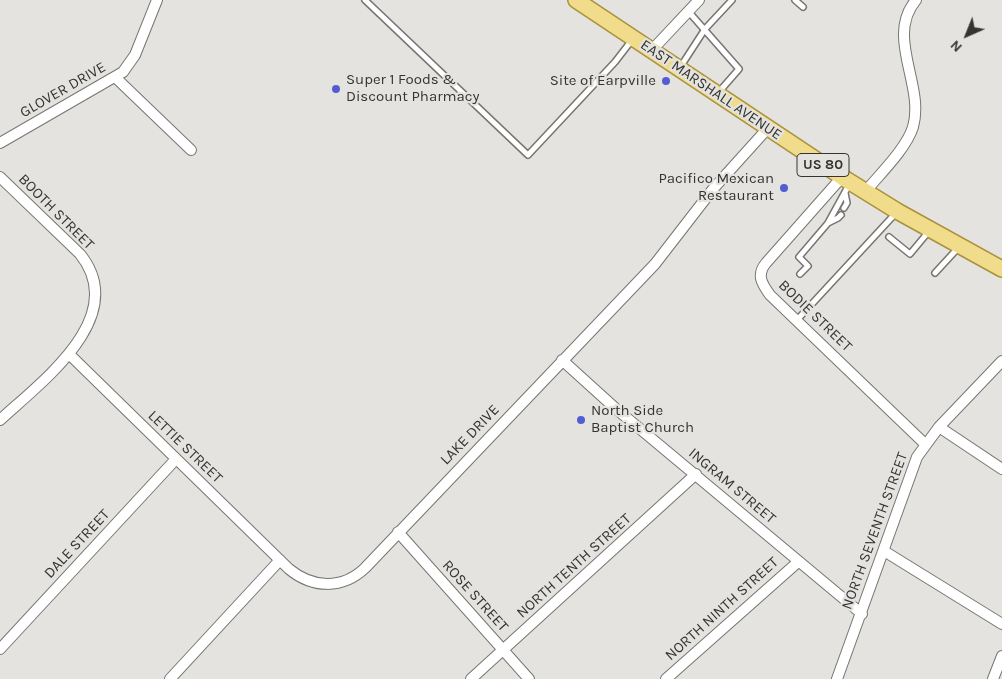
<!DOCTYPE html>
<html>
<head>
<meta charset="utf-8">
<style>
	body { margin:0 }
	#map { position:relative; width:1002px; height:679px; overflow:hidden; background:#e4e3df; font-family:Karla,sans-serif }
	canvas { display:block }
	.north { position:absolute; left:942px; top:10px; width:50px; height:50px; -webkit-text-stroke:4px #e4e3df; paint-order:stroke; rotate:224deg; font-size:14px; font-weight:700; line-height:20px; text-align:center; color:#343433 }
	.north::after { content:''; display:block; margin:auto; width:18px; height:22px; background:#343433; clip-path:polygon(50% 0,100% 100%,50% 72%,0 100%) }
</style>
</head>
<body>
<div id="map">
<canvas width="1002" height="679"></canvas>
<div class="north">N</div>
</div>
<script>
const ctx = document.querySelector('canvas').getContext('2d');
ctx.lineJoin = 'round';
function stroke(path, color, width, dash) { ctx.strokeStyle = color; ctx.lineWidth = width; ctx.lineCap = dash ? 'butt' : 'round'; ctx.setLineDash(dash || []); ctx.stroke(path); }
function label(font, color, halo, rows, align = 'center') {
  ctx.font = font + ' Karla,sans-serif'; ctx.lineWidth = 4.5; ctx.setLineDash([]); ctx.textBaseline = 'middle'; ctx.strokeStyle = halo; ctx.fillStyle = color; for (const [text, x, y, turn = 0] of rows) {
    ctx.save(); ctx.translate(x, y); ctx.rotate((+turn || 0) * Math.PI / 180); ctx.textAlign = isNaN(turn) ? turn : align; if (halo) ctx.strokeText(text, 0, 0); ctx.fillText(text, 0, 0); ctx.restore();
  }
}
const service = new Path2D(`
	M365,0L528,155L615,62L632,40
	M795,0L803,7
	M688,11L739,69L718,93
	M681,66L705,29L732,0
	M844,208L847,203L845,193
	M828,223L838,218L841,215
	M889,237L910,254L930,230
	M935,273L959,247
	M800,274L808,266L799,257L828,223L850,183
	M797,320L895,214`);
const minor = new Path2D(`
	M652,50L699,0
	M116,78L191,150
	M0,143L123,72L135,55L157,0
	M0,177L80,254C131,317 41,382 0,420
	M842,177L766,263C756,275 762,284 770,295L925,444
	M865,192C880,174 906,149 913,127C925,85 885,37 916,0
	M70,355L289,569C312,588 342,590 365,568L655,264L713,189L768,128
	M562,360L615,408L862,614
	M939,427L1002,469
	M398,532L529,679
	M884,551L1002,624
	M0,649L176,459
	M170,679L280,560
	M471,679L696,474
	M666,679L798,562
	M837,679L917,457L939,427L1002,361
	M993,679L1002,656`);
const primary = new Path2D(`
	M576,0L842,177L897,211L1002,269`);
stroke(service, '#767572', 8);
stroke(minor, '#767572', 12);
stroke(primary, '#a9923b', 18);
stroke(service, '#fff', 5);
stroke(minor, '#fff', 10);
stroke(primary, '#f1dc8c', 15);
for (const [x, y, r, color] of [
	[666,81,5,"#505dd3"],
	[336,89,5,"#505dd3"],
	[784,188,5,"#505dd3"],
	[581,420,5,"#505dd3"]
]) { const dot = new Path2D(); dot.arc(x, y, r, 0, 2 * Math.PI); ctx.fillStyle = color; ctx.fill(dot); stroke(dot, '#e4e3df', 2); }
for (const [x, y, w] of [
	[823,165,52]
]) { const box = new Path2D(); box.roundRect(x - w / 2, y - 11.5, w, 23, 4); ctx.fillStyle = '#e4e3df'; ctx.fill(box); stroke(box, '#343433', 1); }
label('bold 14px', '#343433', null, [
	["US 80",823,165]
]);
label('15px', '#343433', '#e4e3df', [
	["Super 1 Foods &",346,80],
	["Discount Pharmacy",346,97],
	["Site of Earpville",656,81,"right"],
	["Pacifico Mexican",774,179,"right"],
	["Restaurant",774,196,"right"],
	["North Side",591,411],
	["Baptist Church",591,428]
], 'left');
label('15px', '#343433', '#e4e3df', [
	["GLOVER DRIVE",63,90,-30],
	["EAST MARSHALL AVENUE",711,90,34],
	["BOOTH STREET",56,212,45],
	["BODIE STREET",815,316,44],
	["LAKE DRIVE",470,435,-46],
	["LETTIE STREET",185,447,44],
	["INGRAM STREET",732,486,40],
	["NORTH SEVENTH STREET",875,531,-70],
	["DALE STREET",77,544,-47],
	["NORTH TENTH STREET",574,566,-42],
	["ROSE STREET",475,596,48],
	["NORTH NINTH STREET",722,609,-42]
]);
</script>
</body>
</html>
